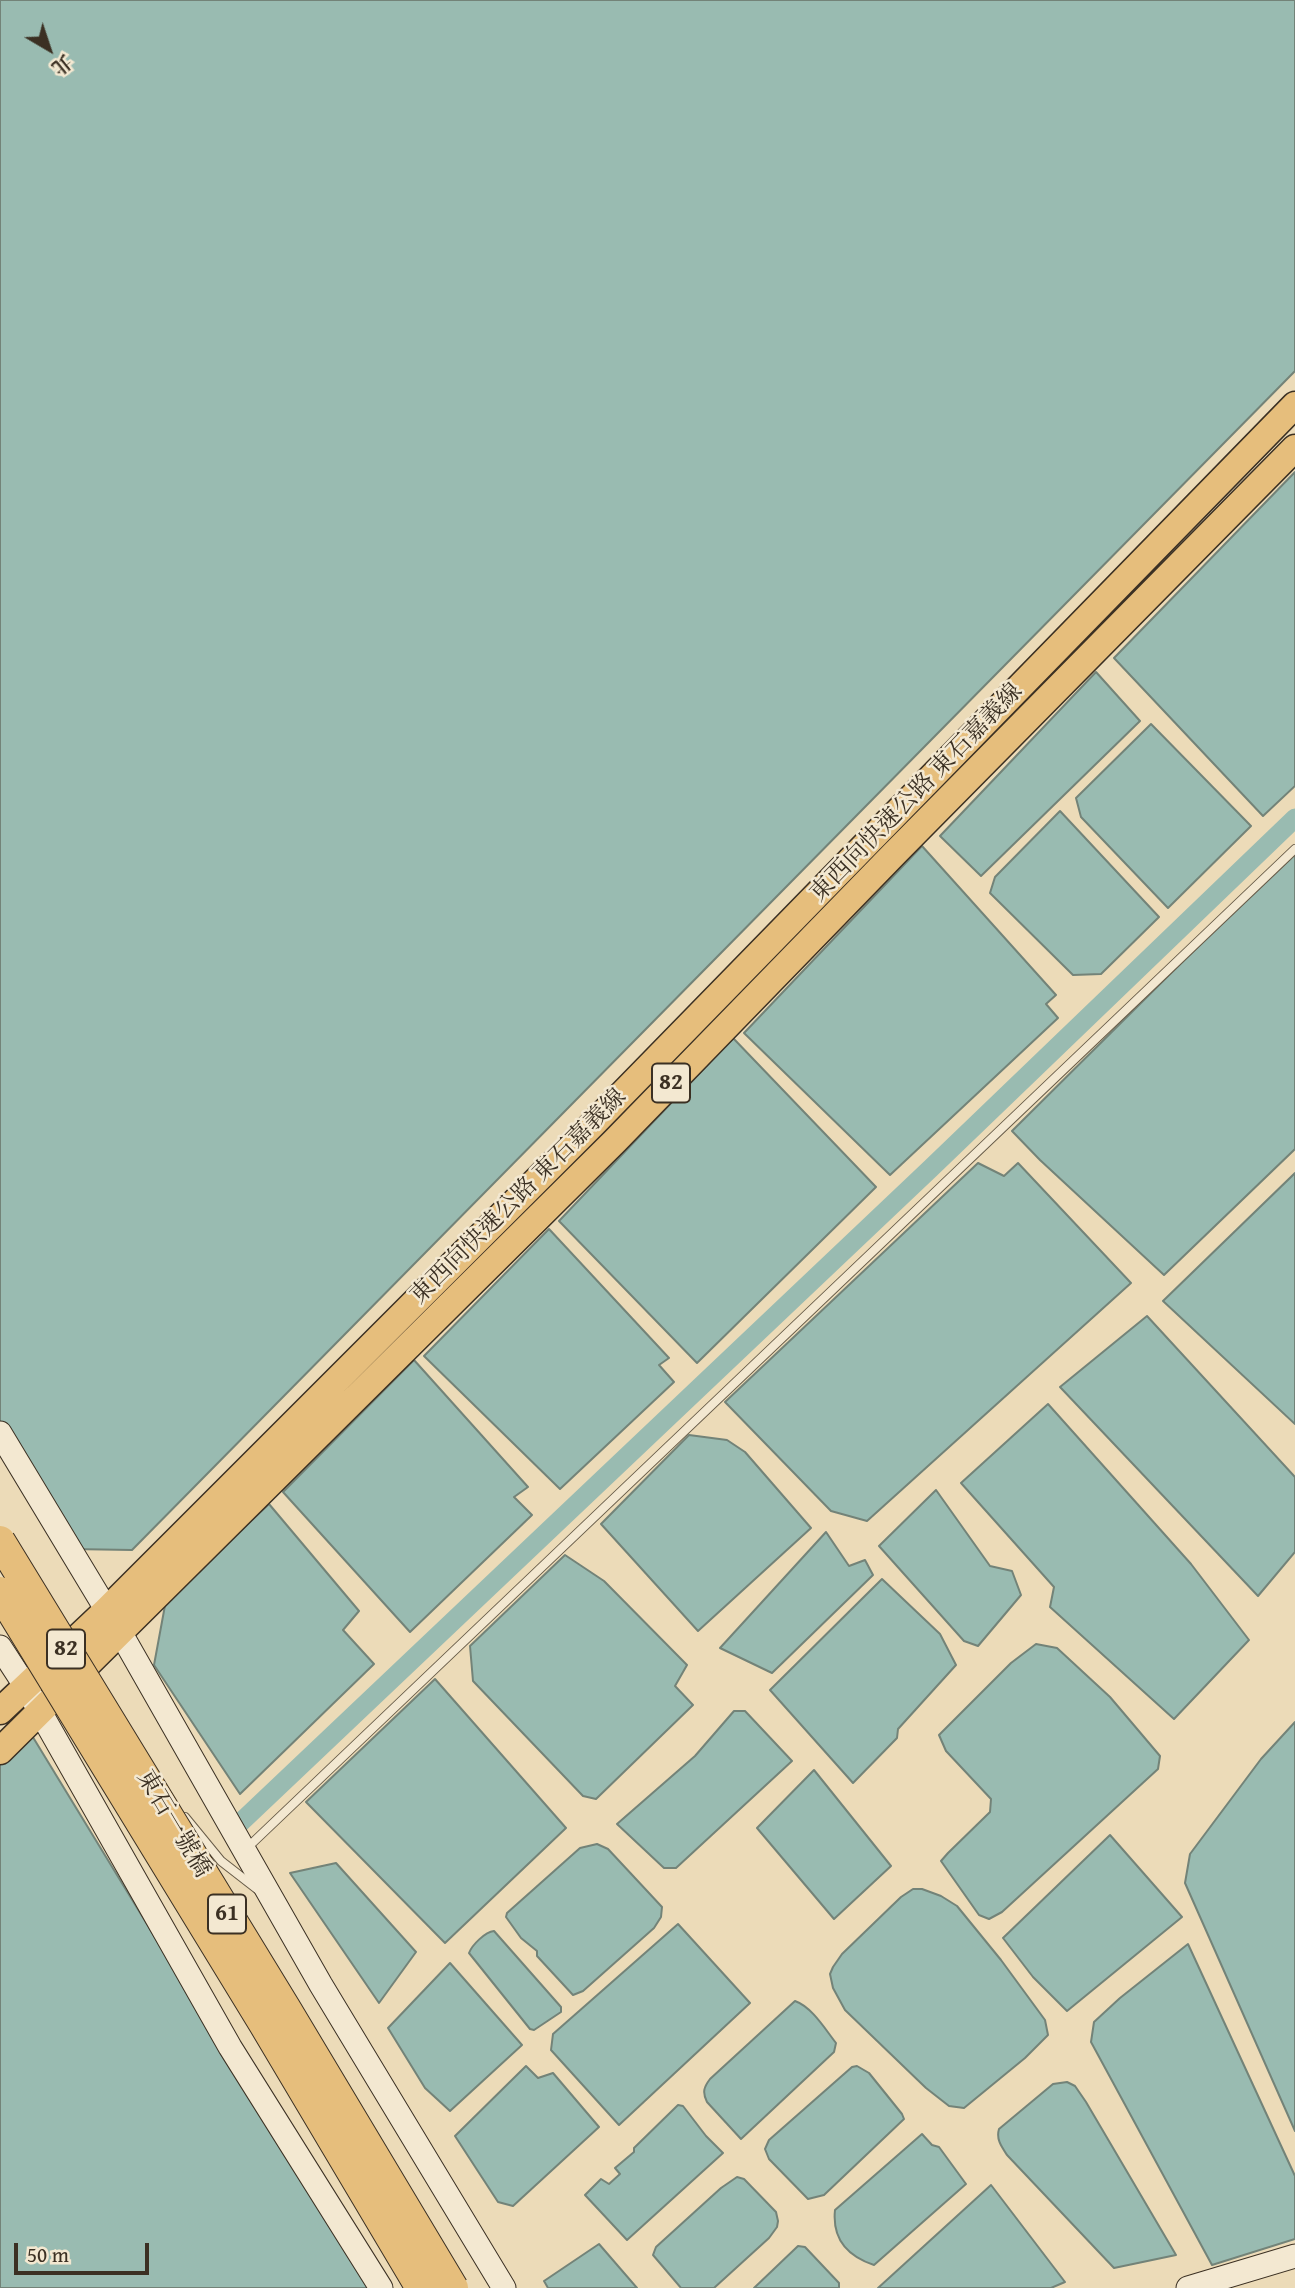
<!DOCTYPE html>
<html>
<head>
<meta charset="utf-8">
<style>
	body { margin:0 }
	#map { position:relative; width:1295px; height:2288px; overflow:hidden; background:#ecdbb8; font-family:"Gentium Book Plus","Noto Serif TC",serif }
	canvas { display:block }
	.north { position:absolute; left:14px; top:14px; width:70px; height:70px; -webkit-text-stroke:5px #f3e8d1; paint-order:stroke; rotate:141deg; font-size:19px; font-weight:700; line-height:28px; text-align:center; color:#3b3023 }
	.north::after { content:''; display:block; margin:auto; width:24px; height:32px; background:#3b3023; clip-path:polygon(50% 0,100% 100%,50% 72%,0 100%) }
	.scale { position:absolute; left:14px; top:2243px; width:135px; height:32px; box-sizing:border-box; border:4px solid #3b3023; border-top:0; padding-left:9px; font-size:21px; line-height:24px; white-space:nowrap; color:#3b3023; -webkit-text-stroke:5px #f3e8d1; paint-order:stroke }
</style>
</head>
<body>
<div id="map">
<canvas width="1295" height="2288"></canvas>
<div class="north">北</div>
<div class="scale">50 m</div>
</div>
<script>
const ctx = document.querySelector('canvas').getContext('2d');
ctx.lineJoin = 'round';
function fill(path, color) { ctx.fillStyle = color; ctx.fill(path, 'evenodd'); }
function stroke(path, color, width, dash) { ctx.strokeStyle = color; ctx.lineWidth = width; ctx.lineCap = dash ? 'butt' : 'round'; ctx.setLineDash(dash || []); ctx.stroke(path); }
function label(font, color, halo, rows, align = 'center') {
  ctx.font = font + ' "Gentium Book Plus","Noto Serif TC",serif'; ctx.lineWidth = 5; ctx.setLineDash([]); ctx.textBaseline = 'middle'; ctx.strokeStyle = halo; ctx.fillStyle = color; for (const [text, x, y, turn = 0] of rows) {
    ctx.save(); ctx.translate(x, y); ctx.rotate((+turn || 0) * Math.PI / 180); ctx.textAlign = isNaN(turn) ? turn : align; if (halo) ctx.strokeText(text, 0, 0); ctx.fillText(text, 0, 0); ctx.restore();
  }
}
const water = new Path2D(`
	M0,0H1295V371L132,1550L71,1549L0,1436Z
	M1295,472V786L1263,816L1114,658Z
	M1096,672L1140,721L981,876L940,836Z
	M1151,724L1251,826L1168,908L1081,817L1076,798Z
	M1060,811L1159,917L1101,974L1073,975L990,893L995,877Z
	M922,846L1056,995L1046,1004L1058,1018L890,1175L744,1033Z
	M1295,850V1149L1164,1275L1040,1160L1012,1131Z
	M733,1038L876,1187L697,1363L559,1221Z
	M978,1163L1004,1176L1018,1163L1131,1283L867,1521L831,1511L725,1402Z
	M1295,1173V1424L1163,1301Z
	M549,1229L669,1358L659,1365L674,1382L560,1489L424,1356Z
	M1147,1316L1295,1477V1552L1258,1596L1060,1387Z
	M414,1360L528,1487L514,1497L532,1515L410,1632L283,1492Z
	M1048,1404L1191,1564L1249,1640L1174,1719L1050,1607L1054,1587L961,1483Z
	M689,1435L727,1440L745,1452L811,1528L698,1631L601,1524Z
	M936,1490L990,1566L1012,1571L1021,1595L978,1646L964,1641L879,1546Z
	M269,1504L359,1611L343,1630L374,1664L240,1794L154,1665L166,1600Z
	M826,1532L849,1566L865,1560L873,1575L772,1673L720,1648Z
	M565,1555L604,1581L687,1665L675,1686L693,1705L596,1799L583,1796L473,1681L470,1646Z
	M882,1579L940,1634L956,1665L898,1729L897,1738L853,1783L770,1690Z
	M1036,1644L1057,1648L1110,1697L1160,1756L1158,1769L1002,1912L989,1919L979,1915L941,1861L948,1853L990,1812L991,1799L946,1751L939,1735L1011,1663Z
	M435,1679L566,1828L445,1943L306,1802Z
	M734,1711H745L792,1761L676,1868H664L617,1824L695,1756Z
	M1295,1722V2131L1185,1883L1190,1854L1261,1759Z
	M31,1734L369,2288H0V1764Z
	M814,1770L891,1866L834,1919L757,1828Z
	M1110,1835L1182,1917L1067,2011L1033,1977L1003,1938Z
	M597,1844L608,1849L662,1907L661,1917L654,1928L583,1991L573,1995L537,1956V1951L521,1938L506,1917L507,1913L580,1848Z
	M336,1863L416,1952L379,2003L290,1873Z
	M913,1889H922L941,1896L957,1906L1001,1960L1045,2020L1048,2035L1025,2058L964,2108L949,2106L926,2088L845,2010L833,1988L830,1974L833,1967L842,1954L901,1897Z
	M678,1924L750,2003L619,2125L551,2050L553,2034Z
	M494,1931L561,2007V2012L534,2030L530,2029L469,1953C472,1945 485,1932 494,1931Z
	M1188,1944L1295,2176V2239L1212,2265L1091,2042L1094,2022L1120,1998Z
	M450,1963L522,2045L450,2111L425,2088L388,2028Z
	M795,2001C812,2007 825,2029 836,2043L834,2052L741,2139L707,2102C702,2092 704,2087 710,2079Z
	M526,2066L538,2078L553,2073L599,2127L513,2206L498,2202L455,2136Z
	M857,2066L869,2073L902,2114L904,2119L824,2195L808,2199L769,2159L765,2149L769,2140L852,2067Z
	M1067,2082L1075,2086L1086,2102L1176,2255L1114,2268L1007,2155C1001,2146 996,2139 999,2129L1053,2084Z
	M678,2105L683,2106L706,2136L723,2153L627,2240L585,2195L601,2179L609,2184L620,2174L615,2168L634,2152V2148Z
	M922,2134L932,2145L939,2147L966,2184L874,2265C847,2256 832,2239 835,2210Z
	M737,2177L744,2179L776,2212L778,2221L777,2227L769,2238L714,2288H681L653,2255L656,2247L721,2188Z
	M991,2185L1065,2282L1051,2288H878Z
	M599,2244L637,2288H548L544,2281Z
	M798,2246L805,2247L839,2283V2288H754Z`);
fill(water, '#99bbb1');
stroke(water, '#738378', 2);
stroke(new Path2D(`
	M240,1823L930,1169L1295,818`), '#99bbb1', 19);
const lane = new Path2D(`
	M185,1817L221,1861L257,1889
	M246,1849L1295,849`);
const secondary = new Path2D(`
	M0,1433L120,1632L321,1985L504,2288
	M0,1647L26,1687L230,2047L381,2288
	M1188,2288L1295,2256`);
const primary = new Path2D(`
	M0,1711L106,1611L593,1124L1295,405
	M0,1751L615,1141L894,854L1295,448`);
stroke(lane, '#675b48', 10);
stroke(secondary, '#3b3023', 25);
stroke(primary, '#3b3023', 29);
stroke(lane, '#f3e8d1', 8);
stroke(secondary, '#f3e8d1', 23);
stroke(primary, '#e6be7c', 26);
const highwayBridge = new Path2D(`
	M0,1541L286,2009L453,2288
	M0,1592L264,2024L421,2288`);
stroke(highwayBridge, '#3b3023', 32, []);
stroke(highwayBridge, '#e6be7c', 30);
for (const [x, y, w] of [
	[671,1083,38],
	[66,1649,38],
	[227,1914,38]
]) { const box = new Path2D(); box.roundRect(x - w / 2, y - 19.5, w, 39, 5); ctx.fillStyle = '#f3e8d1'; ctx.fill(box); stroke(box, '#3b3023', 2); }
label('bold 23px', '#3b3023', null, [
	["82",671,1083],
	["82",66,1649],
	["61",227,1914]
]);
label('24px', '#3b3023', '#f3e8d1', [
	["東西向快速公路 東石嘉義線",917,793,-46],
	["東西向快速公路 東石嘉義線",519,1197,-45],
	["東石一號橋",173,1824,59]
]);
</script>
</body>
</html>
